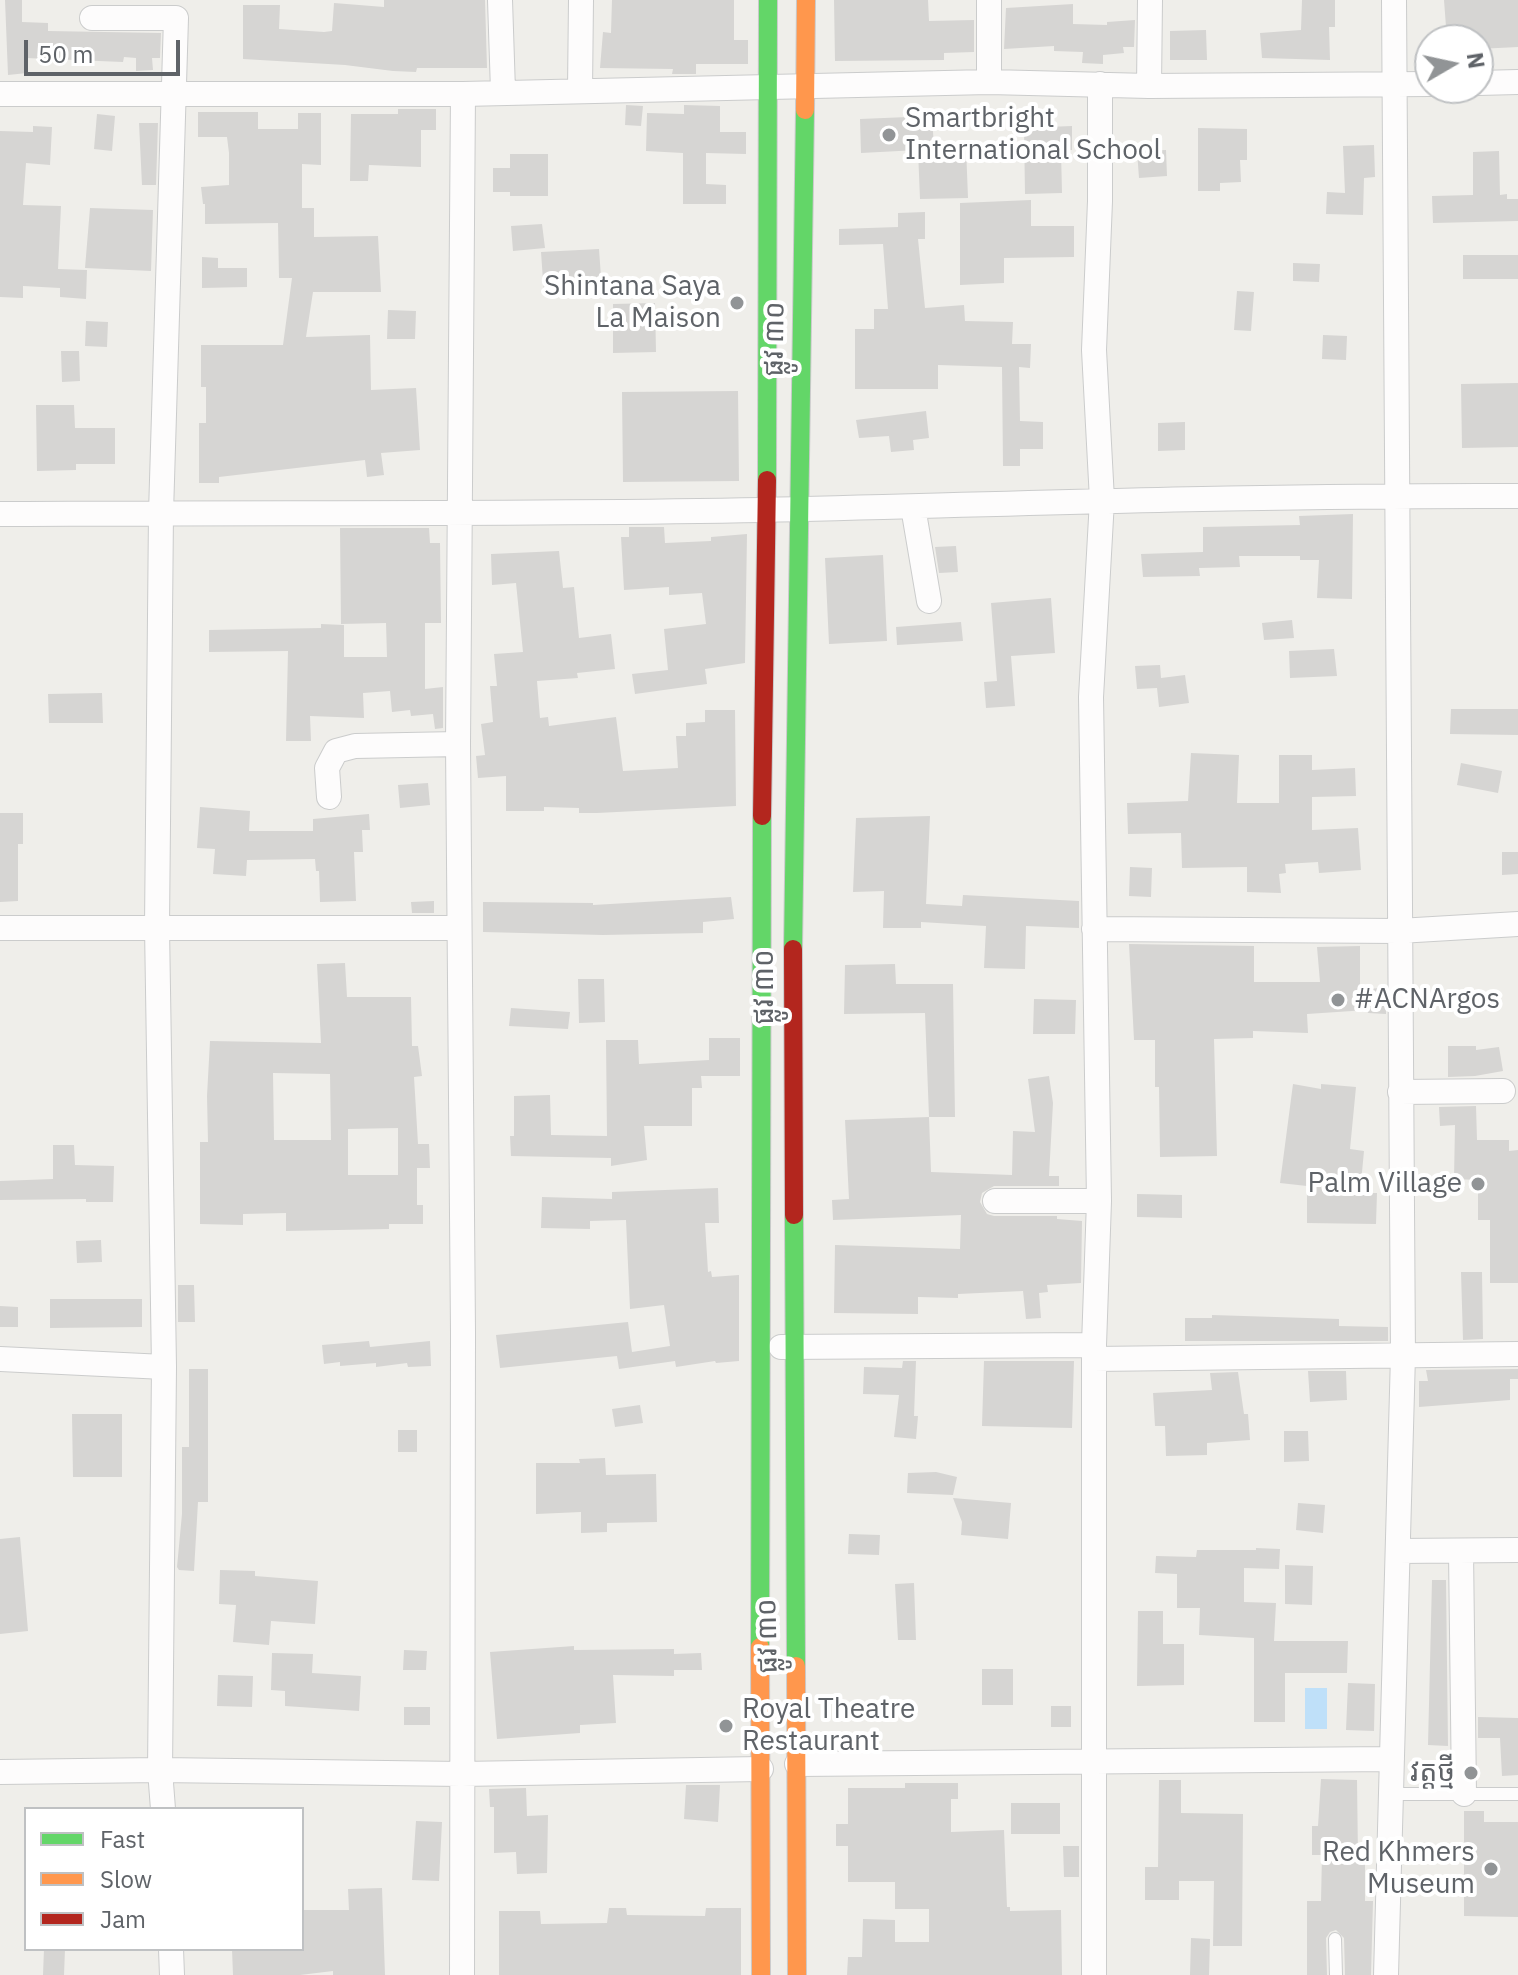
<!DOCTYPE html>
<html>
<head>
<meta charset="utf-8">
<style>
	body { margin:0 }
	#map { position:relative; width:1518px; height:1975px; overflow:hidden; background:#efeeea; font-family:"IBM Plex Sans",sans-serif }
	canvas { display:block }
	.legend { position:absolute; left:24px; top:1807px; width:280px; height:144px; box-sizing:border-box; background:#fff; border:2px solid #bfc1c3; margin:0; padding:10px 14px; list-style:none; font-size:24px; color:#5f6368 }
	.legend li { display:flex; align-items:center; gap:16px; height:40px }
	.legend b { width:40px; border:2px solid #bfc1c3 }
	.north { position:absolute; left:1414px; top:24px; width:80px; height:80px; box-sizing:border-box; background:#fff; border:2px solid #bfc1c3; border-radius:50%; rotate:81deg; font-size:22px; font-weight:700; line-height:32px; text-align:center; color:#5f6368 }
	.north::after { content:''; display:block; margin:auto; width:28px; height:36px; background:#919496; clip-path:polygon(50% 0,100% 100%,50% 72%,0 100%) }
	.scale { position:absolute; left:24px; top:40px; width:156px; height:36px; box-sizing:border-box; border:4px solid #5f6368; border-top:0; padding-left:10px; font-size:24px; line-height:28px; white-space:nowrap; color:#5f6368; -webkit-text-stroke:6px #fff; paint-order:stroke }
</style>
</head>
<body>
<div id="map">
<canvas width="1518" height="1975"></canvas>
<ul class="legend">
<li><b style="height:10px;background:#63d668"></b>Fast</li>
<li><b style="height:10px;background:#ff974d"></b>Slow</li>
<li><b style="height:10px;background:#b3261e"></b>Jam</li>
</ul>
<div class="north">N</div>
<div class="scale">50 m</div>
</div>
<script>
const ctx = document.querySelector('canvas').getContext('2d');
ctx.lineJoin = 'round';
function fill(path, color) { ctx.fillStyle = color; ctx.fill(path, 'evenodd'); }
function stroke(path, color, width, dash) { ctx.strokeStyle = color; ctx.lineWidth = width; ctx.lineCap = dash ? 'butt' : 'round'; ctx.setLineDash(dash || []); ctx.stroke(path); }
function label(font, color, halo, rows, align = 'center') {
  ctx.font = font + ' "IBM Plex Sans","Noto Sans Khmer",sans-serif'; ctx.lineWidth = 8; ctx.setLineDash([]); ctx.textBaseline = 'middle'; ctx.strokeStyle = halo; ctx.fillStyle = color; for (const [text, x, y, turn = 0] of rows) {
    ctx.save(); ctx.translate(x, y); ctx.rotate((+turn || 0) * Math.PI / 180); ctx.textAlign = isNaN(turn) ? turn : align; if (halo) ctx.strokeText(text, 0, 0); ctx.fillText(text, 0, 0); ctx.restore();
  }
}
fill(new Path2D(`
	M1305,1688H1327V1729H1305Z`), '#bfe0f9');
fill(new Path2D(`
	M5,0H22V22L48,23V31L161,33L160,58H152L153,70L136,71V58L124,57L123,62L26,58L27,73L8,75Z
	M384,0H485L487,68H417L416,72L393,71L345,65L243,59V5H280L279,29L324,32L332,31L334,3L384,7Z
	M612,0H734V40H748V64H696V74H672L673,69L600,68L603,32L611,33Z
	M834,0H928L929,21L974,20V52L944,53V60L835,61Z
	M1302,0H1335V27H1329L1330,60L1262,58L1260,33L1301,30Z
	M1444,0H1518V47L1478,49V40H1447Z
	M1073,4V24L1107,25V22L1135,20L1134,47H1123L1124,53L1103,55V64L1082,63L1083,52L1054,51V46L1004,49L1006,8Z
	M1206,30L1207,60H1170V31Z
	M626,105L643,106L641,126L625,125Z
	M684,105L720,106V132H746V154L706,153V184L726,185V204H683V153L646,151L647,113L684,114Z
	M398,109H436V130H421V167L369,165L368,181H350L351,114H398Z
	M198,112H258V129H298V113H321V165L302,164V208H314V237L378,236L381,292H313L306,337L370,335L371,390L416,388L420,450L381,453L384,475L367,477L365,460L219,477V483H199V423H206V387H201V345H283L292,278H279L278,223L205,224V204H203L201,187L229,185V153L227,137H198Z
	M97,114L115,116L112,151L94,149Z
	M932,116L934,148L966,147L968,198L920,199L918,150L861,153L860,119Z
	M139,123H158L156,185H142Z
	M33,126L52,127L50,165L26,163L23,205L61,206L58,269L87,270L86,299L60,297V288L23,286V298L0,297V131L33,132Z
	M1072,126V150L1061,151L1062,193L1025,194L1024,128Z
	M1198,128L1247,129V160H1240L1241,182L1220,183V191H1198Z
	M1374,145L1375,177L1364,178L1363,215L1326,214L1327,192L1345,193L1343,146Z
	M1166,150L1167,176L1139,178L1137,151Z
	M1499,151L1500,195L1507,194V199H1518V221L1433,223L1432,196L1473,195V152Z
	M510,154H548V196H510V192H493V168H510Z
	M1031,200V226H1074V257L1004,258V283L960,285V203Z
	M90,208L153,210L151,271L85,268Z
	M925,212V239H918L925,308L964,305L965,321L1013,322L1012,344H1031L1030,368L1019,367L1020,421L1043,422V449H1020V466H1003L1002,367L938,365V389H855V329H874V309H888L883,244L839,245V229L898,227V213Z
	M542,224L545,248L513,251L511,226Z
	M599,249L602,291L544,295L541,252Z
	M1463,255H1518V279H1463Z
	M202,257L218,258V268H247V287L202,288Z
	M1293,263L1320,264L1319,282L1293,281Z
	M1237,291L1254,292L1251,331L1234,330Z
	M655,303L656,352L613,353V304Z
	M388,310L416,311L415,339H387Z
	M86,321L108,322L107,347L85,346Z
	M1323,335L1347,336L1346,360L1322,359Z
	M61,351H79L80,381L62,382Z
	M1518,383V447L1462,448L1461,384Z
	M738,391L739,481L623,482L622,392Z
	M36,405H74L75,428H115V464H76V470L37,471Z
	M926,411L929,438L913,440L914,450L891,452L889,436L859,438L856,420Z
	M1185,422V450L1158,451V423Z
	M1353,514L1352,599L1317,598L1319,560H1300V556H1239L1240,567L1199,568L1200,576L1143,577L1141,554L1203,552V527L1300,525L1299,516Z
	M629,527H664L665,543L711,541V537L747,534L745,663L705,669L707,684L635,694L632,674L668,670L664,629L706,624L702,593L669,595V587L624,590L621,537H629Z
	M340,528H429L430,543H440L441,623H425V689L443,687V728L435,729L433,714L411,716L410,710L392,712L390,691L363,693L364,718L310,716L311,741H286L288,651L209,652V630L321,628V624L344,625V657H387L386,623L341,624Z
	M956,546L958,572L939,573L935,547Z
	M559,551L563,588L574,587L579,638L611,634L615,669L577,673L578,678L537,681L540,718L548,717L549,726L616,717L623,771L678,768L676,736H686V723L705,722V710H735L736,806L597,813H579V808L544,807V811H506V776L478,778L476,756L485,755L481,724L493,722L490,686H497L494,654L523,652L516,583L492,585L491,554Z
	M883,555L887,641L829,644L825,558Z
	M1051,598L1055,653L1011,656L1015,706L986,708L984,682L997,681L991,603Z
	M1292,620L1294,638L1264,640L1262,623Z
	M961,622L963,641L897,645L896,627Z
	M1334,649L1337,676L1290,678L1289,651Z
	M1160,665L1161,678L1185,675L1189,703L1159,707L1157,688L1137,689L1135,666Z
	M102,693L103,723H49L48,694Z
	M1451,709H1518V735L1450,734Z
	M1191,753L1239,755L1237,803H1279V755H1312V770L1355,768L1356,796L1312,797V830L1358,828L1361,870L1319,873L1318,862L1285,864L1286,873L1279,874L1281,893L1247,892V867L1182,868L1181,833L1128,834L1127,803L1188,801Z
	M1461,763L1502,771L1498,793L1457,785Z
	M428,783L430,805L400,808L398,785Z
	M200,807L250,811L249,831H313V819L369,814L370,830H362L363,852H354L356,901L320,902L319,871H316L315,859L247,860L246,876L213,874L215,849L197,848Z
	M0,813H23V844H18V901L0,902Z
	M930,816L926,904L962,906L963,895L1079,901V928L1026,926L1025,969L984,968L986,926L921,922V928H883L884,891L853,892L856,818Z
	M1502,852H1518V874L1502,875Z
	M1130,867L1152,868L1151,897L1129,896Z
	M731,897L734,919L703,922V933L603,935L483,932V902L593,903V905Z
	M434,901V913H412L411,902Z
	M1129,944L1254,946V982H1320L1317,947L1360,946V989L1386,988V1014L1368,1013L1367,1010L1307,1014L1308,1033L1253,1031V1038L1214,1039L1217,1156L1160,1157L1159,1087H1155V1040H1134Z
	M345,963L347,997H411L412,1046H418L422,1076L414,1077L418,1144H429L430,1168H417V1205H423V1224H389V1229L286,1231V1213L243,1214V1225L200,1224V1142H208L207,1096L210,1041L321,1043L317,964ZM273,1073L330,1074L331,1140H274ZM398,1128V1175H348V1129Z
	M895,964L896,984H953L955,1117H929L925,1013L844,1014L845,965Z
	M578,979H604L605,1022L579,1023Z
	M1034,999L1076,1000L1075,1034H1033Z
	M511,1008L570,1012L568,1029L509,1026Z
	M709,1038H740V1076H701L702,1088H692V1126H644L647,1160L611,1166V1158L511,1156L510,1136H514V1096L550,1095L551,1135L607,1136L606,1040H638L639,1064L709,1060Z
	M1448,1046H1476V1050L1499,1047L1503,1071L1475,1076L1448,1077Z
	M1049,1076L1053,1103L1049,1176H1059V1186H994L982,1193L980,1202L987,1214L994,1216H1057V1219L1082,1221L1081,1283L1047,1285L1048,1292L1039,1293L1041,1318L1026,1319L1023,1291L958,1294V1298L918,1297V1314L834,1313L835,1245L960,1249L961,1215L833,1220L832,1200L849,1199L845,1120L929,1117L931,1172L1012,1175L1013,1131L1035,1132L1028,1079Z
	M1293,1084L1321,1089V1084L1356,1087L1350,1149L1364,1151L1360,1193H1377L1376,1224L1307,1223V1186L1280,1183Z
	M1476,1106L1477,1140H1509V1151L1518,1150V1283H1490V1220H1478V1180L1454,1179L1455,1125L1440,1126L1439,1107Z
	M53,1145H74L75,1165L114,1166L113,1202H86V1199L0,1200V1181L53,1179Z
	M718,1188L719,1223H705L708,1272L711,1271L712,1277L739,1275V1361L716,1363L715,1361L676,1367L675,1361L619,1369L617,1356L500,1368L496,1335L628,1322L632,1352L670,1346L664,1305L630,1309L626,1220L590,1221V1229L541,1228L542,1197L612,1199V1192Z
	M1137,1194L1182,1195V1218L1137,1217Z
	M101,1240L102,1262L77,1263L76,1241Z
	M1461,1272H1482L1483,1339L1463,1340Z
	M178,1285H194L195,1322H178Z
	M50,1299H142V1327L50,1328Z
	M0,1306L18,1307V1327H0Z
	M1212,1315L1339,1319V1326L1388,1327V1341H1185V1318H1212Z
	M369,1341L370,1347L430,1341L431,1366L408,1367L407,1363L376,1367V1363L340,1366V1362L324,1364L322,1345Z
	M903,1361H916L914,1416H918L916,1439L894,1437L899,1395L863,1394L864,1367L902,1368Z
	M984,1361H1074L1072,1428L982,1426Z
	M189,1369H208V1502H198L194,1571L179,1570L177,1567L182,1514V1447H189Z
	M1518,1369V1379H1510V1400L1419,1407V1381H1428L1426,1370Z
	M1308,1371H1346L1347,1400L1310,1402Z
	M1238,1372L1244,1414H1248L1250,1440L1207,1443V1455L1166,1456L1165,1426H1155L1153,1393L1212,1390L1210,1373Z
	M640,1405L643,1423L615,1427L612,1409Z
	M72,1414H122V1477H73Z
	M398,1430H417V1452H398Z
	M1284,1431H1308L1309,1461L1284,1462Z
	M605,1458L606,1475L656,1474L657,1522L607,1523V1532L581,1533V1512L536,1514V1463H580L579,1459Z
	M936,1472L957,1477L953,1495L907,1493L908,1473Z
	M953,1498L1011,1503L1008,1539L961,1535L962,1522Z
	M1298,1503L1325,1505L1323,1533L1296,1530Z
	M849,1534L880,1535L879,1555L848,1554Z
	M20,1537L28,1631L0,1634V1539Z
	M1256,1548L1280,1549L1279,1569L1244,1568V1602L1276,1603L1274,1641H1348L1347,1673H1285V1722H1254V1638L1199,1635L1200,1608H1177V1574L1155,1573L1156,1556L1196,1557L1197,1550H1256Z
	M1285,1565L1313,1566L1312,1605L1285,1604Z
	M220,1570L255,1571V1576L318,1581L315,1624L271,1621L269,1645L233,1642L236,1605L219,1604Z
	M1432,1580H1446L1448,1746L1428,1745Z
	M914,1583L916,1640H898L895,1584Z
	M1138,1611H1163V1644H1184V1685L1137,1686Z
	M574,1646V1650L674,1649V1654L701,1653L702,1670H674V1676L613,1675L616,1723L580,1725V1733L497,1739L490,1652Z
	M404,1650L427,1651L426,1670H403Z
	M272,1653L313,1654L312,1673L361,1676L359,1711L285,1706V1691L271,1690Z
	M982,1669H1013V1705H982Z
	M218,1675L253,1676L252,1707L217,1706Z
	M1348,1683L1375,1684L1374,1731L1346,1730Z
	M1051,1706H1071V1727H1051Z
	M404,1707H430V1725H404Z
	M1478,1717L1518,1718V1775L1502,1776L1500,1738H1478Z
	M1321,1779L1357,1780L1358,1858H1365V1901H1373L1371,1975H1345L1344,1938L1336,1930L1330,1932L1326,1938L1327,1975H1307V1901H1321L1322,1855H1312V1826H1318Z
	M1159,1780H1181V1813L1243,1814L1242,1946H1213L1214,1881H1179V1900H1145V1867H1158Z
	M905,1783H958V1799H951V1832L1004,1830L1007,1907H1010V1911L1061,1910L1062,1975H847L848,1957H862L863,1919L895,1920V1942H929V1909H895V1882H848V1846H836V1824H848V1788H905Z
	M686,1785H720L718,1822L684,1819Z
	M526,1788L527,1816L548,1815L547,1873L517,1874L516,1852L494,1853V1807H490L489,1789Z
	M1011,1803H1060V1834H1011Z
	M1464,1811H1484V1822H1518V1917L1464,1916Z
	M416,1821L442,1822L439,1881L412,1880Z
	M1063,1846H1079V1877H1064Z
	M382,1888L385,1975H333V1971L300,1975H233L232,1949H302V1910H349L348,1889Z
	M609,1908H626L627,1915L705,1916L706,1908H741V1975H499V1911H540L541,1924L607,1923Z
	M1191,1938L1210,1939L1209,1975H1190Z
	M44,1949H65L64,1975H43Z`), '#d6d5d3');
const lane = new Path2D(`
	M1392,1794H1518
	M1335,1939L1336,1975`);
const street = new Path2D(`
	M500,0L503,91
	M989,0V82
	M92,18H176L161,513L157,927L164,1367L160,1770L163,1809
	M1478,83L1518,82
	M1149,86L1150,0
	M580,90L581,0
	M0,94H463L989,82L1149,86L1430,84
	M913,507L929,601
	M0,514C254,512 509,515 763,510C1015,504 1266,495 1518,496
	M329,797L327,768L336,751L355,746L458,744
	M0,928H458
	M1094,929L1399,931L1518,924
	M1400,1092L1503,1091
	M995,1201H1099
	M781,1347L1094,1345
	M0,1359L164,1367
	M1094,1359L1518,1354
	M1398,1551L1518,1550
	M1461,1551L1464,1794
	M797,1764L1392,1759
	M0,1772L160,1770L461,1774L761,1769
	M171,1949L172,1975
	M462,1975L463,1332L458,744L463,94
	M1094,1975V1345L1099,1201L1091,697L1102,500L1094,350L1100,201V84
	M1386,1975L1403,1355L1394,0`);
const fast = new Path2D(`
	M767,480L768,0
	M793,949L805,110
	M794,1215L796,1666
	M760,1647L762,816`);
const slow = new Path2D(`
	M805,110L806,0
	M760,1647L761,1975
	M796,1666L797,1975`);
const jam = new Path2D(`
	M762,816L767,480
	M793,949L794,1215`);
stroke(lane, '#cbcccc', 14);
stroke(street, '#cbcccc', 26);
stroke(fast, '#cacacb', 20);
stroke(slow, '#cacacb', 20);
stroke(jam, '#cacacb', 20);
stroke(lane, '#fdfcfc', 12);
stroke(street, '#fdfcfc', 24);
stroke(fast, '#63d668', 18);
stroke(slow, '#ff974d', 18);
stroke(jam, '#b3261e', 18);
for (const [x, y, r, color] of [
	[889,135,8,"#919496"],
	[737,303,8,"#919496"],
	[1338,1000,8,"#919496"],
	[1478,1184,8,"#919496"],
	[726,1726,8,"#919496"],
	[1471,1773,8,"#919496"],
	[1491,1869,8,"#919496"]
]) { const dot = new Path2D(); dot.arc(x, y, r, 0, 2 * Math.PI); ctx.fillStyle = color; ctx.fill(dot); stroke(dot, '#fff', 3); }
label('28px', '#5f6368', '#fff', [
	["Smartbright",905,119,"left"],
	["International School",905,151,"left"],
	["Shintana Saya",721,287],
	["La Maison",721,319],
	["#ACNArgos",1354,1000,"left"],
	["Palm Village",1462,1184],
	["Royal Theatre",742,1710,"left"],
	["Restaurant",742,1742,"left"],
	["វត្តថ្មី",1455,1773],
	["Red Khmers",1475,1853],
	["Museum",1475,1885]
], 'right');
label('28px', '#5f6368', '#fff', [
	["ផ្លូវ ៣០",775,339,-89],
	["ផ្លូវ ៣០",765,987,-90],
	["ផ្លូវ ៣០",768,1636,-91]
]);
</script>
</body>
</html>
